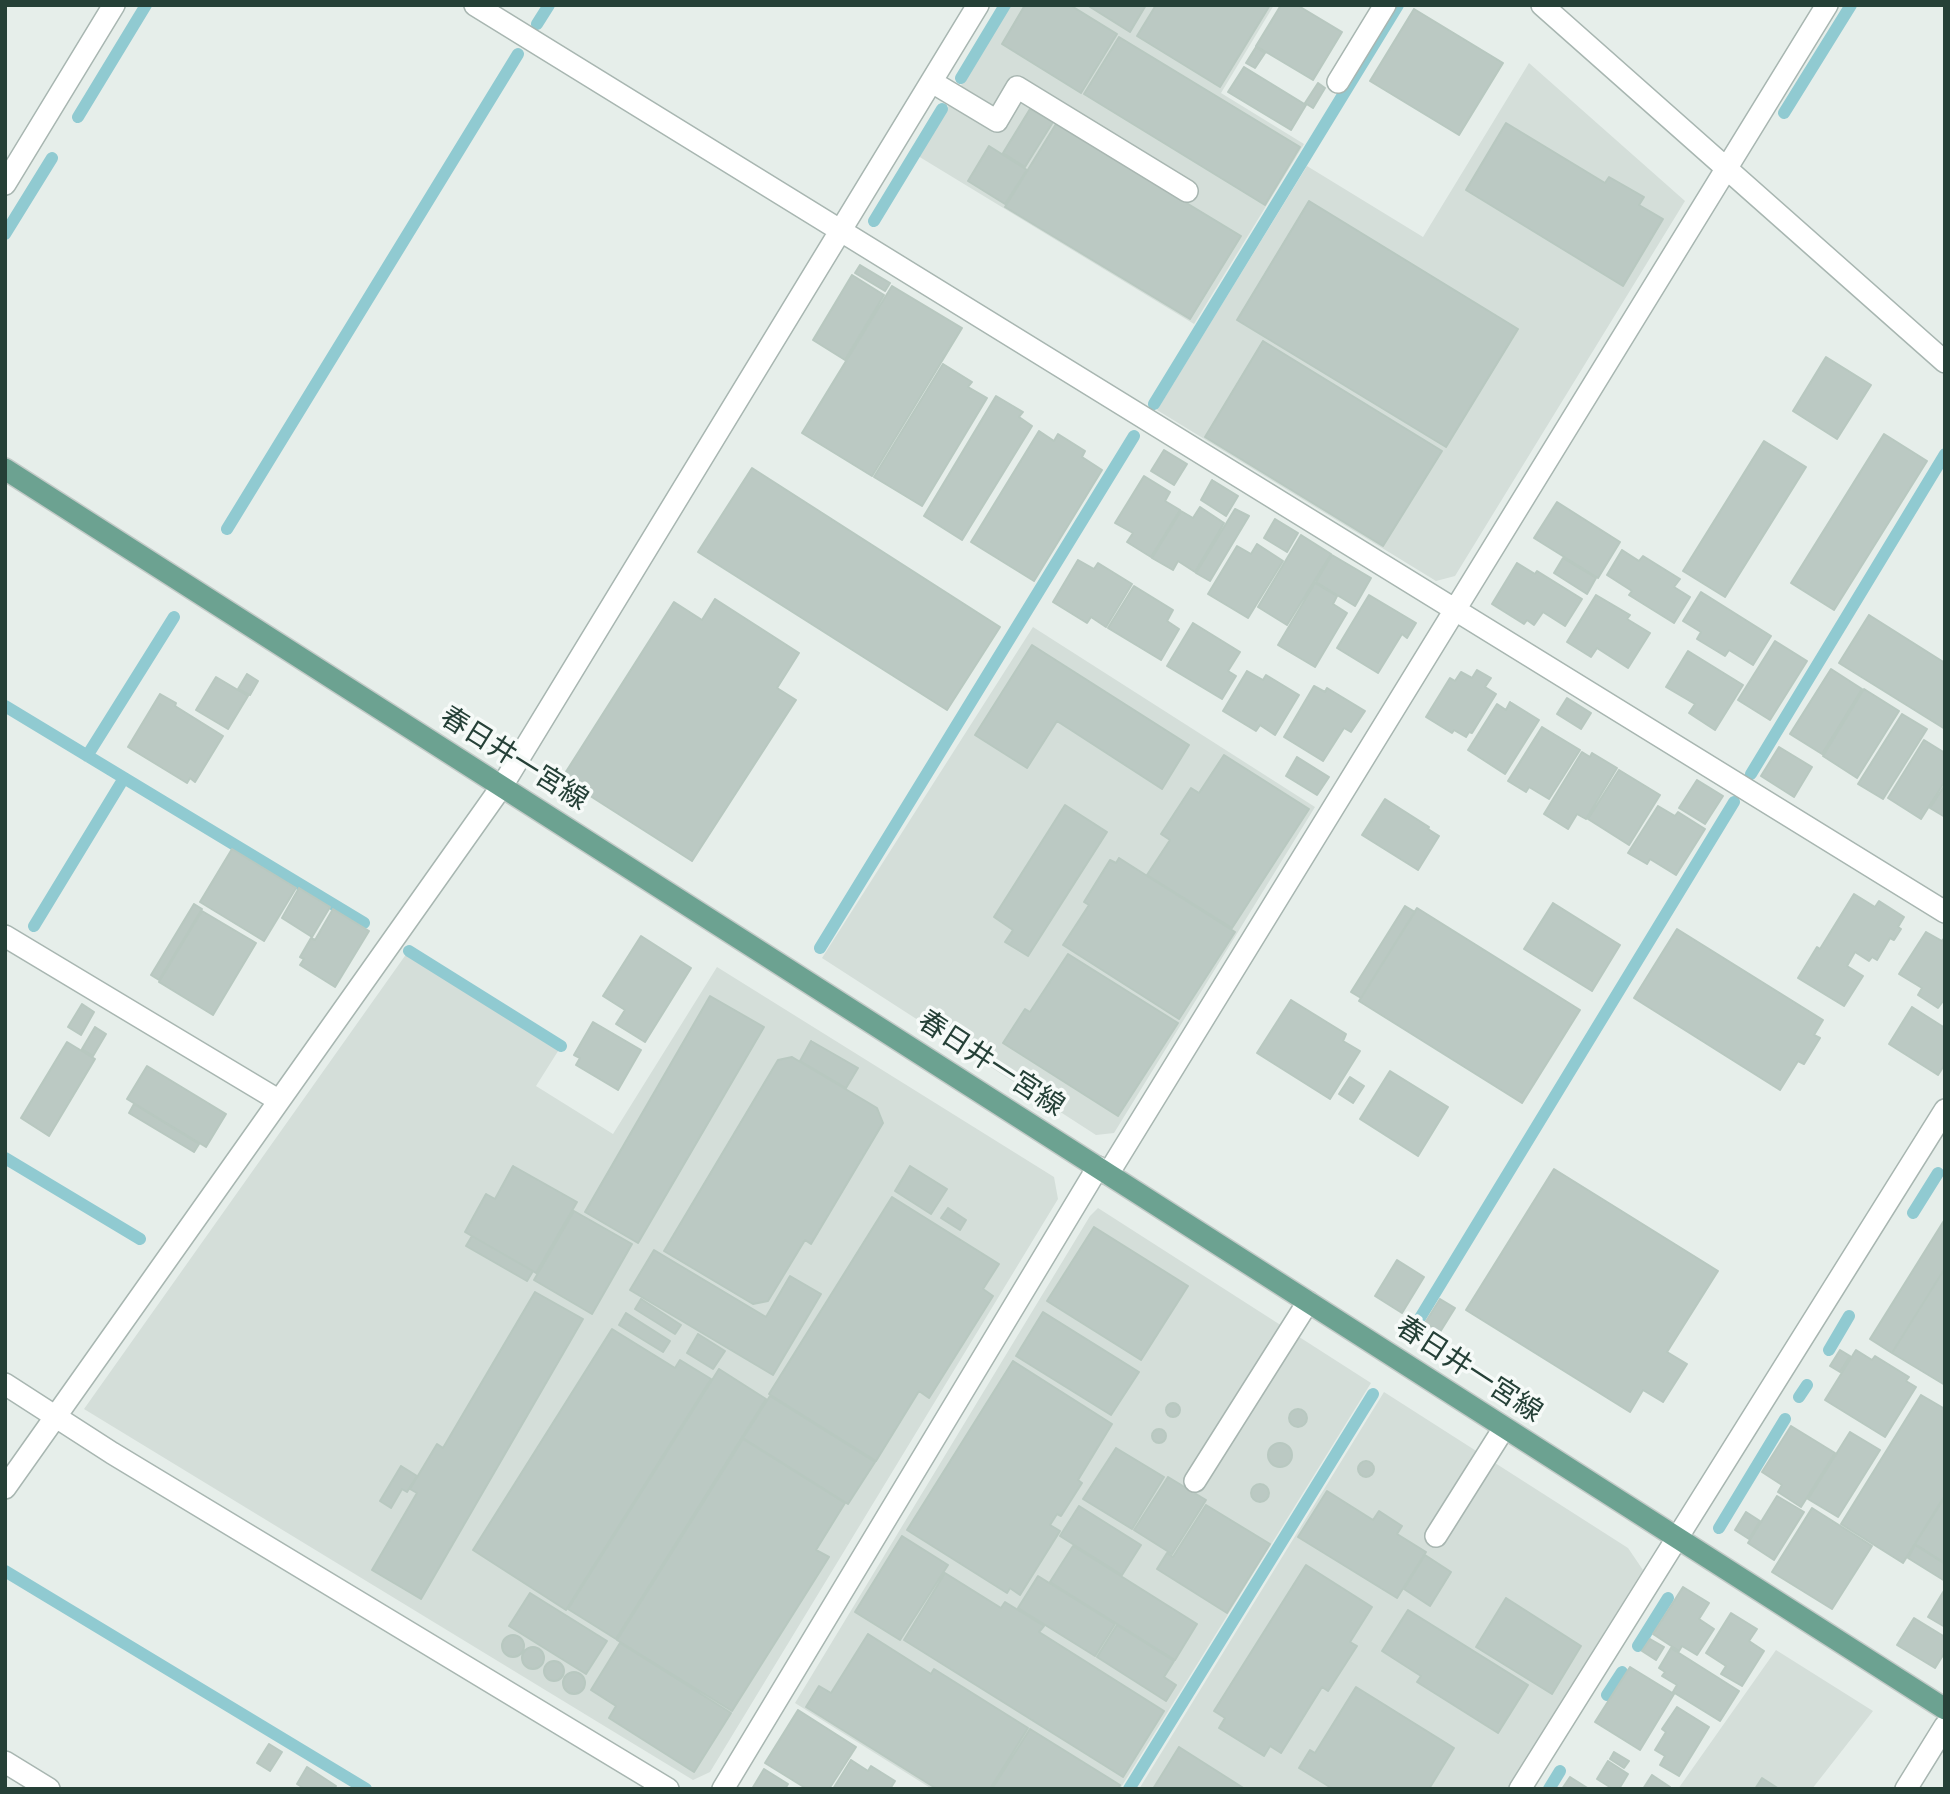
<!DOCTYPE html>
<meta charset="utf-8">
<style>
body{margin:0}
#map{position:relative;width:1950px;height:1794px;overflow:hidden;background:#e6eeea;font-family:Jost,sans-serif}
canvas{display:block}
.frame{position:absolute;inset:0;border:7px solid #254037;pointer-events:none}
</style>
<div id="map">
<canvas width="1950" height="1794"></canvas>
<div class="frame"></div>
</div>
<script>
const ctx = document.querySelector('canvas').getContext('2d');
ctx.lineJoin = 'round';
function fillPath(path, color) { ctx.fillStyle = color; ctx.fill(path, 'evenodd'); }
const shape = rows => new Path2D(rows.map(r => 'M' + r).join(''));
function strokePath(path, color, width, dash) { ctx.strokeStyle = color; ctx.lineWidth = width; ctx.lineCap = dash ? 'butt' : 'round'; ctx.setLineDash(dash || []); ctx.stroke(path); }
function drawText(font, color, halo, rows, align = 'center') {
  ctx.font = font + ' Jost,"Noto Sans JP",sans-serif'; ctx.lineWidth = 7; ctx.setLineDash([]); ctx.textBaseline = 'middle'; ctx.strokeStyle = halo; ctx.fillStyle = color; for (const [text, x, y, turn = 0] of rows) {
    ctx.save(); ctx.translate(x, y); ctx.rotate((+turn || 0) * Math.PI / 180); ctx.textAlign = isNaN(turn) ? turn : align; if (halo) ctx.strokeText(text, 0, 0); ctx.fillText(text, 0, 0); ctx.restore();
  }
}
const built = shape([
 [1010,5,1274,5,1221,93,1304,144,1194,324,918,156],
 [1529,63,1685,201,1455,576,1436,581,1157,410,1307,166,1423,237],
 [1033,627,1315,807,1114,1133,1096,1135,822,958],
 [407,953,560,1048,536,1086,613,1134,717,967,1054,1177,1058,1199,710,1772,693,1780,84,1409],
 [1098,1208,1371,1383,1120,1789,932,1789,795,1703,1090,1216],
 [1384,1392,1628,1548,1643,1570,1507,1789,1139,1789],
 [1776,1650,1873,1711,1812,1789,1678,1789]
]);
const stream = shape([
 [537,24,549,5],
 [961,78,1005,5],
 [1784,113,1851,5],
 [78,117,146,5],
 [874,221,942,109],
 [5,234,52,158],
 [1154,404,1398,5],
 [227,529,518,54],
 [5,706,364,923],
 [87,756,174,617],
 [1751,774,1945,454],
 [34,926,124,778],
 [820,948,1134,436],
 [409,951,561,1046],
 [5,1158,140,1239],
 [1913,1213,1938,1173],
 [1412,1331,1734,802],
 [1829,1350,1849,1316],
 [1799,1397,1807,1385],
 [1719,1528,1785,1419],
 [5,1571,366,1789],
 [1638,1646,1668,1598],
 [1607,1695,1622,1672],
 [1129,1789,1373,1394],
 [1549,1789,1560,1771]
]);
const building = shape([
 [1025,5,1070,5,1117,34,1081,93,1002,44,1025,5],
 [1087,5,1146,5,1130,32,1087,5],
 [1156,5,1270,5,1220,87,1137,36,1156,5],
 [1281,5,1297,5,1342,32,1313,80,1256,46,1281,5],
 [1414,9,1503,63,1459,135,1370,81,1414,9],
 [1119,37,1300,147,1265,205,1084,94,1119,37],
 [1256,47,1265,53,1255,68,1246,63,1256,47],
 [1244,67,1306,105,1291,130,1228,92,1244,67],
 [1318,83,1325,88,1313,108,1305,103,1318,83],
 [1030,109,1053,122,1025,167,1003,153,1030,109],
 [1506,123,1605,183,1609,177,1644,197,1639,205,1663,219,1623,286,1466,190,1506,123],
 [1056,124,1241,236,1190,319,1005,207,1056,124],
 [989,146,1027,170,1005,204,968,181,989,146],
 [1309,201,1518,329,1446,447,1237,320,1309,201],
 [860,265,890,283,885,291,855,273,860,265],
 [852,275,884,295,845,360,813,340,852,275],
 [892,286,962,328,872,476,802,433,892,286],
 [1263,341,1442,451,1383,546,1205,437,1263,341],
 [1826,357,1871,385,1837,439,1793,411,1826,357],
 [943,364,972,382,968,387,987,398,922,506,874,477,943,364],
 [996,396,1023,412,1019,417,1032,426,962,540,924,516,996,396],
 [1039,431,1054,441,1058,434,1085,451,1082,457,1102,470,1034,581,971,542,1039,431],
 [1884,434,1927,461,1834,610,1791,583,1884,434],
 [1764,441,1806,467,1725,597,1683,571,1764,441],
 [1164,450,1187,464,1174,485,1151,471,1164,450],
 [752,468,1000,627,947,710,698,552,752,468],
 [1144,476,1170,492,1165,501,1180,510,1151,557,1127,542,1133,533,1115,523,1144,476],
 [1212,480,1238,496,1226,516,1201,500,1212,480],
 [1557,502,1620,542,1598,578,1534,538,1557,502],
 [1200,507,1224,523,1195,572,1178,561,1173,570,1152,558,1181,511,1193,518,1200,507],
 [1235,509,1249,516,1210,581,1196,573,1235,509],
 [1275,519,1298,533,1287,552,1264,538,1275,519],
 [1301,535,1331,554,1287,625,1258,607,1301,535],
 [1257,544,1283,561,1248,618,1208,594,1237,546,1251,554,1257,544],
 [1622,550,1639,561,1643,556,1680,579,1674,587,1690,597,1674,623,1629,595,1632,591,1607,575,1622,550],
 [1332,555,1371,578,1355,606,1316,582,1332,555],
 [1563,558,1596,578,1587,594,1554,573,1563,558],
 [1078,560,1094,569,1098,563,1132,584,1106,627,1091,617,1087,623,1053,602,1078,560],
 [1517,563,1535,574,1537,571,1582,599,1565,626,1543,612,1534,625,1527,620,1524,624,1492,604,1517,563],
 [1315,583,1337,596,1333,604,1347,613,1315,667,1278,645,1315,583],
 [1134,586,1173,610,1167,621,1179,629,1161,660,1108,628,1134,586],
 [1701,592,1771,636,1753,665,1729,650,1725,656,1697,639,1701,632,1683,621,1701,592],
 [1369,595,1416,623,1407,638,1402,634,1378,673,1337,648,1369,595],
 [1596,595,1630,615,1627,619,1650,633,1628,668,1597,648,1591,657,1567,642,1596,595],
 [715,599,799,653,777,688,796,700,692,861,562,778,674,602,702,620,715,599],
 [1869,615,1945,663,1945,729,1839,663,1869,615],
 [1193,623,1240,652,1228,671,1236,676,1222,699,1167,666,1193,623],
 [1775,641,1807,661,1770,720,1738,700,1775,641],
 [1032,645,1189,745,1162,789,1057,721,1027,768,975,735,1032,645],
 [1688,651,1743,685,1715,730,1689,713,1695,704,1666,687,1688,651],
 [1831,669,1862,689,1822,754,1790,734,1831,669],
 [1477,670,1491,678,1485,687,1496,694,1472,733,1469,732,1466,737,1454,730,1452,733,1426,717,1450,678,1455,681,1461,672,1472,678,1477,670],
 [1247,671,1263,680,1266,675,1299,695,1275,735,1260,725,1256,731,1223,711,1247,671],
 [247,674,258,681,250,695,238,689,247,674],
 [216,677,248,696,228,729,196,710,216,677],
 [1314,686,1325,692,1327,688,1365,711,1351,732,1344,728,1323,761,1284,737,1314,686],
 [1864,689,1899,711,1857,778,1823,756,1864,689],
 [160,694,176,703,175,706,223,736,195,782,190,778,187,783,128,747,160,694],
 [1567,698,1591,713,1581,729,1557,714,1567,698],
 [1510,702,1539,720,1505,774,1468,750,1497,704,1506,710,1510,702],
 [1902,714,1927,729,1883,799,1858,784,1902,714],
 [1542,727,1580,750,1549,799,1529,787,1526,792,1508,781,1542,727],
 [1924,740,1945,753,1945,781,1921,819,1888,798,1924,740],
 [1779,747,1812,767,1794,797,1761,776,1779,747],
 [1582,752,1590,757,1592,753,1617,768,1586,819,1577,814,1568,829,1544,814,1582,752],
 [1224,755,1309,809,1232,928,1147,875,1170,840,1161,834,1191,788,1199,793,1224,755],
 [1297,757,1329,777,1317,795,1286,776,1297,757],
 [1619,770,1660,795,1629,845,1588,819,1619,770],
 [1697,780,1723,796,1705,824,1679,808,1697,780],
 [1945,785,1945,817,1930,808,1945,785],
 [1385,799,1429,827,1428,829,1439,836,1418,870,1362,835,1385,799],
 [1065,805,1107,832,1028,956,1005,942,1013,930,994,917,1065,805],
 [1658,806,1675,816,1678,812,1705,829,1676,875,1650,859,1647,864,1628,853,1658,806],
 [232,849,296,888,264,941,200,902,232,849],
 [1119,858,1235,932,1179,1019,1063,945,1089,905,1084,902,1110,860,1116,863,1119,858],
 [299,888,330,907,312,937,282,918,299,888],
 [1854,894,1875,907,1879,901,1904,917,1898,927,1901,929,1894,940,1890,938,1877,960,1872,957,1869,961,1855,952,1847,966,1863,976,1844,1006,1798,978,1817,947,1820,949,1854,894],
 [1553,903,1620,945,1592,991,1524,949,1553,903],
 [194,904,202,909,159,980,151,975,194,904],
 [1405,906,1415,912,1361,998,1351,992,1405,906],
 [1417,908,1580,1010,1522,1103,1359,1001,1417,908],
 [333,909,369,931,335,987,300,965,304,959,300,957,311,938,315,940,333,909],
 [202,911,256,943,213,1015,159,982,202,911],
 [1677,929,1823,1020,1814,1035,1820,1038,1804,1064,1798,1061,1780,1090,1634,998,1677,929],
 [1926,932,1942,941,1945,937,1945,1003,1943,1001,1938,1008,1918,995,1922,988,1899,974,1926,932],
 [641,936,691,968,645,1042,616,1024,625,1010,603,996,641,936],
 [1068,954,1178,1023,1118,1116,1003,1043,1025,1009,1030,1012,1068,954],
 [710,996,764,1027,638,1243,585,1212,710,996],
 [1291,1000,1346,1034,1343,1041,1360,1051,1330,1099,1257,1053,1291,1000],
 [82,1004,94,1012,81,1035,68,1027,82,1004],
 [1912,1007,1945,1028,1945,1064,1938,1075,1889,1044,1912,1007],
 [593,1022,641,1050,618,1090,576,1065,580,1058,574,1055,593,1022],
 [95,1027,106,1034,93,1056,82,1049,95,1027],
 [811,1041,858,1068,846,1088,800,1061,811,1041],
 [67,1042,95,1059,49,1136,21,1118,67,1042],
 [792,1057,877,1108,883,1123,811,1244,805,1240,768,1301,753,1304,664,1251,778,1060,792,1057],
 [147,1066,226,1114,206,1147,127,1099,147,1066],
 [1390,1071,1448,1107,1418,1156,1360,1119,1390,1071],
 [1350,1077,1364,1086,1353,1103,1339,1094,1350,1077],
 [134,1104,199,1144,194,1152,129,1113,134,1104],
 [513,1166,577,1202,536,1273,465,1232,486,1194,495,1199,513,1166],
 [910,1166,947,1189,931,1214,895,1191,910,1166],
 [1554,1169,1718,1271,1667,1352,1687,1364,1663,1402,1643,1390,1630,1412,1466,1310,1554,1169],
 [892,1197,999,1264,983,1289,993,1296,929,1398,919,1391,876,1461,769,1394,892,1197],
 [948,1208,966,1220,960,1230,941,1218,948,1208],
 [574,1211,632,1244,592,1314,534,1280,574,1211],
 [1945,1219,1945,1268,1892,1353,1870,1339,1945,1219],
 [1094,1227,1188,1286,1141,1360,1047,1301,1094,1227],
 [472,1236,533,1271,527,1281,466,1246,472,1236],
 [654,1250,766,1317,790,1276,821,1294,773,1375,630,1290,654,1250],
 [1397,1260,1424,1277,1402,1313,1375,1296,1397,1260],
 [1945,1268,1945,1385,1892,1353,1945,1268],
 [535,1292,583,1319,421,1599,372,1570,417,1493,410,1489,437,1444,443,1448,535,1292],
 [641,1299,681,1325,675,1334,635,1309,641,1299],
 [1440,1299,1455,1308,1440,1332,1425,1323,1440,1299],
 [1043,1312,1139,1372,1111,1415,1016,1356,1043,1312],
 [626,1313,670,1341,663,1352,619,1325,626,1313],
 [612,1329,675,1368,680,1360,711,1379,566,1610,473,1550,612,1329],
 [698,1334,725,1351,713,1369,687,1353,698,1334],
 [1840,1350,1850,1356,1840,1372,1830,1366,1840,1350],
 [1856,1350,1872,1360,1875,1356,1909,1377,1906,1381,1916,1387,1885,1437,1825,1400,1856,1350],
 [1013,1361,1112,1424,1078,1480,1082,1483,1061,1516,1057,1514,1050,1525,1060,1531,1020,1595,1010,1588,1007,1593,907,1530,1013,1361],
 [719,1369,766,1399,616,1639,568,1609,719,1369],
 [1921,1395,1945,1409,1945,1495,1903,1563,1841,1524,1921,1395],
 [770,1396,875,1462,848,1504,743,1438,770,1396],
 '1166 1410a7 7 0 1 1 14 0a7 7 0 1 1-14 0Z',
 '1289 1418a9 9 0 1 1 18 0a9 9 0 1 1-18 0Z',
 [1791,1426,1835,1453,1801,1507,1778,1492,1782,1485,1762,1472,1791,1426],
 '1152 1436a7 7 0 1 1 14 0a7 7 0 1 1-14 0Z',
 [1850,1432,1880,1450,1838,1517,1808,1499,1850,1432],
 [743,1439,845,1503,816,1550,829,1557,732,1711,617,1640,743,1439],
 '1268 1455a12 12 0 1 1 24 0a12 12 0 1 1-24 0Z',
 [1116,1448,1164,1477,1132,1529,1083,1499,1116,1448],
 '1358 1469a8 8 0 1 1 16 0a8 8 0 1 1-16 0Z',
 [401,1466,417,1476,407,1492,402,1489,391,1508,380,1501,401,1466],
 [1168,1477,1206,1500,1172,1554,1134,1530,1168,1477],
 '1251 1493a9 9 0 1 1 18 0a9 9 0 1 1-18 0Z',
 [1327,1491,1373,1520,1379,1511,1402,1526,1397,1534,1426,1552,1397,1598,1298,1537,1327,1491],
 [1777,1496,1804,1512,1774,1560,1748,1543,1777,1496],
 [1945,1497,1945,1563,1915,1544,1945,1497],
 [1206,1505,1270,1544,1227,1613,1157,1569,1167,1553,1173,1557,1206,1505],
 [1079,1506,1141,1545,1122,1575,1060,1536,1079,1506],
 [1812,1508,1872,1546,1832,1609,1772,1572,1812,1508],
 [1746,1512,1760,1521,1749,1539,1735,1530,1746,1512],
 [902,1536,948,1565,900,1640,855,1612,902,1536],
 [1915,1545,1945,1564,1945,1581,1908,1558,1915,1545],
 [1073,1546,1197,1624,1175,1660,1050,1582,1073,1546],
 [1425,1555,1451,1572,1430,1606,1404,1589,1425,1555],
 [1306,1565,1372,1607,1350,1642,1357,1646,1328,1691,1322,1687,1281,1753,1270,1746,1264,1756,1219,1728,1225,1718,1214,1711,1306,1565],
 [945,1573,1001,1608,1005,1602,1044,1626,1039,1632,1164,1711,1123,1777,904,1640,945,1573],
 [1038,1576,1115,1624,1095,1656,1018,1608,1038,1576],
 [1683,1587,1709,1603,1699,1619,1714,1629,1697,1655,1682,1646,1679,1651,1653,1634,1683,1587],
 [1945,1589,1945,1627,1928,1617,1945,1589],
 [530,1593,607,1641,586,1674,509,1626,530,1593],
 [1506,1598,1581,1646,1552,1694,1476,1647,1506,1598],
 [1408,1610,1528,1685,1498,1733,1417,1682,1421,1676,1382,1651,1408,1610],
 [1731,1613,1757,1629,1749,1641,1764,1651,1742,1686,1721,1674,1726,1666,1706,1653,1731,1613],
 [1914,1618,1945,1637,1945,1652,1935,1668,1897,1645,1914,1618],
 [1117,1625,1174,1661,1164,1677,1176,1685,1166,1701,1097,1657,1117,1625],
 [868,1634,931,1674,934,1669,1028,1728,990,1789,937,1789,806,1707,819,1686,831,1693,868,1634],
 '502 1646a11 11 0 1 1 22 0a11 11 0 1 1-22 0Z',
 [1650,1639,1664,1647,1656,1660,1642,1651,1650,1639],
 [620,1643,731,1713,694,1772,609,1718,616,1706,591,1690,620,1643],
 '522 1658a11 11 0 1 1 22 0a11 11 0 1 1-22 0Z',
 [1671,1648,1739,1691,1720,1721,1673,1692,1677,1685,1662,1676,1665,1672,1659,1668,1671,1648],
 '544 1671a10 10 0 1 1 20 0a10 10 0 1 1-20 0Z',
 [1630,1667,1674,1694,1640,1750,1595,1722,1630,1667],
 '563 1683a11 11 0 1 1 22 0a11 11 0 1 1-22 0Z',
 [1356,1687,1454,1748,1429,1789,1333,1789,1299,1768,1310,1750,1315,1753,1356,1687],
 [1677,1707,1709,1727,1679,1776,1660,1765,1665,1756,1655,1750,1666,1732,1662,1729,1677,1707],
 [798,1710,856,1747,829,1789,807,1789,765,1763,798,1710],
 [1030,1729,1120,1785,1118,1789,992,1789,1030,1729],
 [269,1744,282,1752,270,1771,257,1763,269,1744],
 [1179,1747,1245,1789,1153,1789,1179,1747],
 [1614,1752,1629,1761,1624,1768,1610,1759,1614,1752],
 [851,1760,868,1771,871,1766,895,1781,890,1789,833,1789,851,1760],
 [1608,1761,1628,1774,1619,1789,1613,1789,1597,1779,1608,1761],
 [307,1767,336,1786,334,1789,305,1789,297,1784,307,1767],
 [764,1769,788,1784,785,1789,752,1789,764,1769],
 [1652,1775,1670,1787,1670,1789,1643,1789,1652,1775],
 [1570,1777,1589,1789,1562,1789,1570,1777],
 [1762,1778,1779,1789,1755,1789,1762,1778]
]);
const minor = shape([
 [475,5,1945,912],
 [1542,5,1945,362],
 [932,82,997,121,1017,87,1187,191],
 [1338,82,1385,5],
 [5,184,114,5],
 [5,936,278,1100],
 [1108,1174,1827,5],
 [5,1384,112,1453,668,1789],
 [1195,1481,1308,1302],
 [5,1488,502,786,978,5],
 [1436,1536,1504,1428],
 [5,1762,49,1789],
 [723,1789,1098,1167],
 [1520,1789,1945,1110],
 [1906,1789,1945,1726]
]);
const major = shape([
 [5,469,1945,1709]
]);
const streetNames = [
 ["春日井一宮線",513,760,32],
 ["春日井一宮線",990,1065,33],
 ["春日井一宮線",1468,1371,33]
];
fillPath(built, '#d4ded9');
strokePath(stream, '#90cad1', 12);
fillPath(building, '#bbc9c3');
strokePath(building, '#b8c8c0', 2);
strokePath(minor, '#a8b6b1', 24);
strokePath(major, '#c2cac7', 24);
strokePath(minor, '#fff', 21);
strokePath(major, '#6ca291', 21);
drawText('28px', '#254037', '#f6faf8', streetNames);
</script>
